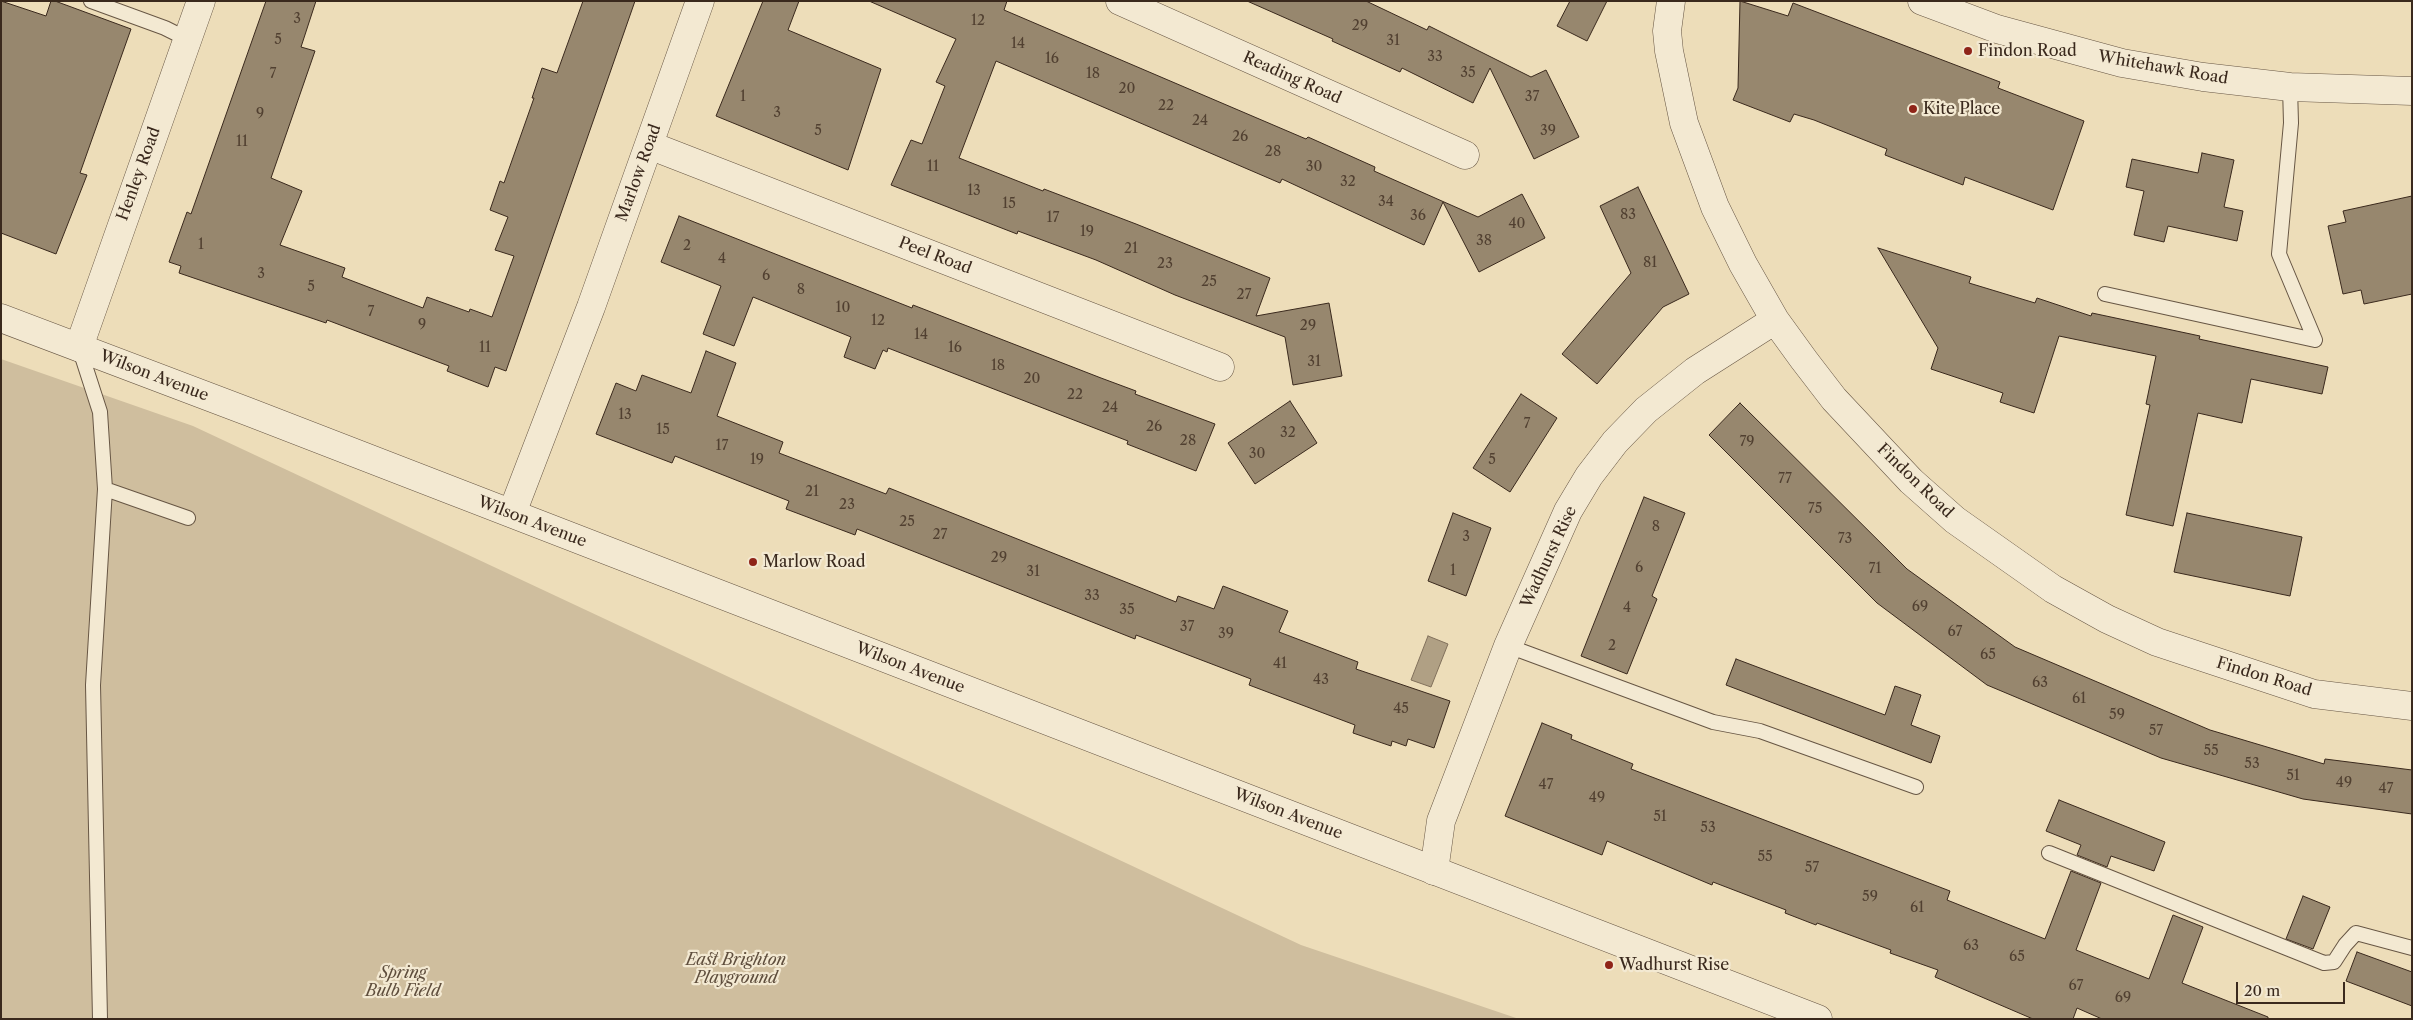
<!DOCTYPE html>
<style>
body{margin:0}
#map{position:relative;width:2413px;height:1020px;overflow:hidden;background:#edddb9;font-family:"Libre Caslon Text",serif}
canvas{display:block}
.frame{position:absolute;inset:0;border:2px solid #3a291d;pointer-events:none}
.scale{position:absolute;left:2236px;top:982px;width:109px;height:22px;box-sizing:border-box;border:2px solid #3a291d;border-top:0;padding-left:6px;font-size:15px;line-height:18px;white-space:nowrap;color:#3a291d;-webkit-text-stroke:4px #f3e9d2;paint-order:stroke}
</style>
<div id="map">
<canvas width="2413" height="1020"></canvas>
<div class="frame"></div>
<div class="scale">20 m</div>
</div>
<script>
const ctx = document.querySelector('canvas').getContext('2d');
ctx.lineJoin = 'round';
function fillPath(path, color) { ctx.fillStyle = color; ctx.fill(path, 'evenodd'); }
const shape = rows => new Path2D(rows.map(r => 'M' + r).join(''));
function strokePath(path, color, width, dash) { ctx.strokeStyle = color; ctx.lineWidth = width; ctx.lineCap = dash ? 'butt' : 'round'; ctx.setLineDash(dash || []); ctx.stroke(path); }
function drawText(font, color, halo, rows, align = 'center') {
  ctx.font = font + ' "Libre Caslon Text",serif'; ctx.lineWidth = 4.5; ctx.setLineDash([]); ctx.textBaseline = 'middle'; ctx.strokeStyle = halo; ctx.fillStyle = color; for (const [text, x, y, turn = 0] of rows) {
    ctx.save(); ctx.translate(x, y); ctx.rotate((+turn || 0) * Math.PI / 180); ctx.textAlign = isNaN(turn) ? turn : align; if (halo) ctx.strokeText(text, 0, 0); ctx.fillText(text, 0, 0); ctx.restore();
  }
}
const green = shape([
 [1,359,193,426,1301,945,1519,1019,1,1019]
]);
const water = shape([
 [1428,636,1448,644,1431,687,1411,680,1428,636]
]);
const building = shape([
 [1,1,46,16,51,1,55,1,131,29,80,173,87,175,56,254,1,233,1,1],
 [266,1,316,1,301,47,315,51,271,178,302,191,280,245,345,268,342,277,423,308,427,297,469,312,470,309,492,317,514,256,495,250,508,217,490,210,500,181,504,183,534,98,532,98,542,68,557,73,583,1,635,1,506,371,495,367,488,387,447,371,449,366,327,320,326,323,179,273,181,266,169,262,187,212,191,214,266,1],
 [763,1,799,1,788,30,881,69,848,170,716,116,763,1],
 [869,1,1007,1,1004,10,1306,139,1308,137,1375,167,1374,171,1478,217,1522,194,1545,238,1479,272,1443,202,1424,245,1282,179,1280,183,996,61,959,158,1043,191,1044,189,1136,224,1270,278,1256,316,1329,303,1342,376,1293,385,1285,337,1175,295,1096,260,1018,231,1017,234,891,185,911,140,922,144,945,86,936,82,956,39,869,1],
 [1247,1,1366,1,1427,30,1429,26,1531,77,1546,70,1579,137,1534,159,1490,68,1473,103,1402,68,1400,72,1332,41,1333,39,1247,1],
 [1570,1,1607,1,1587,41,1557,26,1570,1],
 [1740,1,1788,16,1793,3,2000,82,1998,88,2084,121,2053,210,1965,177,1963,185,1885,155,1887,149,1814,120,1794,114,1790,122,1733,100,1738,88,1740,1],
 [2202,153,2234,160,2224,207,2243,211,2237,241,2168,226,2164,242,2134,235,2144,191,2126,187,2132,159,2198,173,2202,153],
 [1638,187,1689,294,1663,307,1597,384,1562,354,1631,273,1600,206,1638,187],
 [2412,196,2412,294,2364,304,2361,290,2343,294,2328,226,2346,222,2343,211,2412,196],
 [679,216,912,308,913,305,1101,378,1136,391,1135,394,1215,424,1196,471,1127,444,1128,441,888,348,887,352,883,350,875,369,844,357,851,337,753,297,734,346,703,334,721,286,661,262,679,216],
 [1878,248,1971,277,1969,283,2035,303,2037,298,2091,316,2092,313,2200,336,2199,339,2328,367,2322,394,2251,379,2242,423,2198,413,2173,526,2126,515,2150,405,2146,404,2156,356,2059,336,2034,413,2000,402,2003,393,1931,369,1938,348,1878,248],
 [706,351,736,363,717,416,783,442,779,453,886,494,889,488,1176,602,1178,596,1214,609,1223,586,1288,611,1279,632,1358,662,1356,669,1450,701,1434,748,1408,739,1406,746,1392,741,1391,746,1353,733,1355,725,1249,685,1251,679,1136,635,1135,639,857,529,855,535,786,509,789,501,675,456,672,463,596,434,616,383,636,391,642,375,691,393,706,351],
 [1521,394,1557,418,1510,492,1473,468,1521,394],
 [1290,401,1317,443,1255,484,1228,443,1290,401],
 [1740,403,1907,569,2015,647,2210,730,2324,764,2325,759,2412,770,2412,814,2303,799,2161,758,1987,685,1877,603,1709,435,1740,403],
 [1644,497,1685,513,1652,596,1657,599,1627,674,1581,656,1644,497],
 [1453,513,1491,528,1466,596,1428,581,1453,513],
 [2187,513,2302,537,2290,596,2174,572,2187,513],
 [1736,659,1885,715,1895,686,1921,695,1911,725,1940,736,1931,763,1726,685,1736,659],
 [1542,723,1572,735,1571,739,1633,764,1631,769,1950,891,1947,900,2045,939,2071,871,2101,883,2076,950,2149,979,2173,915,2203,927,2182,983,2268,1017,2268,1019,2102,1019,2077,1008,2073,1019,2033,1019,1935,977,1938,970,1890,953,1891,950,1817,923,1816,925,1785,913,1786,910,1713,882,1712,885,1607,841,1602,855,1505,816,1542,723],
 [2059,800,2165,842,2154,871,2111,856,2107,867,2077,855,2081,845,2046,831,2059,800],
 [2303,896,2330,907,2313,949,2286,939,2303,896],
 [2357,952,2412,972,2412,1006,2346,981,2357,952]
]);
const service = shape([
 [91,1,165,28,187,39],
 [2105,294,2315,340,2279,254,2291,123,2290,87],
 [79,347,100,412,105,489,93,685,100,1019],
 [105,489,188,518],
 [1508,646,1713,722,1760,731,1916,787],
 [2049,853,2324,963,2334,962,2345,945,2356,933,2412,948]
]);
const minor = shape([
 [1120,1,1465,155],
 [1671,1,1667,31,1669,51,1684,123,1715,207,1743,264,1775,320,1804,360,1834,399,1911,481,1955,520,2053,589,2107,619,2157,642,2314,694,2412,706],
 [1922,1,1997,29,2122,63,2203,77,2290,87,2412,91],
 [649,145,1220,367],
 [79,347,201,1],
 [512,513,591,307,700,1],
 [1434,871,1441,821,1508,646,1568,511,1589,476,1615,442,1646,410,1695,371,1775,320]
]);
const tertiary = shape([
 [1,318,249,412,1818,1019]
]);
const markers = [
 [1968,51,5,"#8f2418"],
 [1913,109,5,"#8f2418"],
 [753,562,5,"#8f2418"],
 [1609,965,5,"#8f2418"]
];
const numberNames = [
 ["3",297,19],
 ["12",978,21],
 ["29",1360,26],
 ["5",278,40],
 ["31",1393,41],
 ["14",1018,44],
 ["33",1435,57],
 ["16",1052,59],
 ["35",1468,73],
 ["7",273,74],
 ["18",1093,74],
 ["20",1127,89],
 ["1",743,97],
 ["37",1532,97],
 ["22",1166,106],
 ["3",777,113],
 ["9",260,114],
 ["24",1200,121],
 ["5",818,131],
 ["39",1548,131],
 ["26",1240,137],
 ["11",242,142],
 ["28",1273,152],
 ["11",933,167],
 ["30",1314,167],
 ["32",1348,182],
 ["13",974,191],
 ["34",1386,202],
 ["15",1009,204],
 ["83",1628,215],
 ["36",1418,216],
 ["17",1053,218],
 ["40",1517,224],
 ["19",1087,232],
 ["38",1484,241],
 ["1",201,245],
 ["2",687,246],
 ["21",1131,249],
 ["4",722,259],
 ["81",1650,263],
 ["23",1165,264],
 ["3",261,274],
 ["6",766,276],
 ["25",1209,282],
 ["5",311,287],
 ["8",801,290],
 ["27",1244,295],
 ["10",843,308],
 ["7",371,312],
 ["12",878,321],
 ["9",422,325],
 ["29",1308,326],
 ["14",921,335],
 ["11",485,348],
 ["16",955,348],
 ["31",1314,362],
 ["18",998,366],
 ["20",1032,379],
 ["22",1075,395],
 ["24",1110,408],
 ["13",625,415],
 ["7",1527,424],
 ["26",1154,427],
 ["15",663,430],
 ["32",1288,433],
 ["28",1188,441],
 ["79",1747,442],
 ["17",722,446],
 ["30",1257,454],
 ["19",757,460],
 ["5",1492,460],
 ["77",1785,479],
 ["21",812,492],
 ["23",847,505],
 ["75",1815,509],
 ["25",907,522],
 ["8",1656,527],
 ["27",940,535],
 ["3",1466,537],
 ["73",1845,539],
 ["29",999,558],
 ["6",1639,568],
 ["71",1875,569],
 ["1",1453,571],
 ["31",1033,572],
 ["33",1092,596],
 ["69",1920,607],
 ["4",1627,608],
 ["35",1127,610],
 ["37",1187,627],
 ["67",1955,632],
 ["39",1226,634],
 ["2",1612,646],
 ["65",1988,655],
 ["41",1280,664],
 ["43",1321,680],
 ["63",2040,683],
 ["61",2079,699],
 ["45",1401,709],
 ["59",2117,715],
 ["57",2156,731],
 ["55",2211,751],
 ["53",2252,764],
 ["51",2293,776],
 ["49",2344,783],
 ["47",1546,785],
 ["47",2386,789],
 ["49",1597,798],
 ["51",1660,817],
 ["53",1708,828],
 ["55",1765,857],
 ["57",1812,868],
 ["59",1870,897],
 ["61",1917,908],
 ["63",1971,946],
 ["65",2017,957],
 ["67",2076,986],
 ["69",2123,998]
];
const poiNames = [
 ["Findon Road",1978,51],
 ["Kite Place",1923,109],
 ["Marlow Road",763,562],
 ["Wadhurst Rise",1619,965]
];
const streetNames = [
 ["Whitehawk Road",2163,68,10],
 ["Reading Road",1292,78,24],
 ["Marlow Road",639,173,-70],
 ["Henley Road",139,174,-70],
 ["Peel Road",935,256,21],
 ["Wilson Avenue",154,376,21],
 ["Findon Road",1915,481,44],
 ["Wilson Avenue",532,522,21],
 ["Wadhurst Rise",1549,557,-65],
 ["Wilson Avenue",910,668,21],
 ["Findon Road",2264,677,17],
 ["Wilson Avenue",1288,814,21]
];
const parkNames = [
 ["East Brighton",736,960],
 ["Playground",736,978],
 ["Spring",403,973],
 ["Bulb Field",403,991]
];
fillPath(green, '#cfbe9e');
fillPath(water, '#b0a084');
strokePath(water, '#81705b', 1);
fillPath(building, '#97876e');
strokePath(building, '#3a291d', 1);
strokePath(service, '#675644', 16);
strokePath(minor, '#675644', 29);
strokePath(tertiary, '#675644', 29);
strokePath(service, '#f3e9d2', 14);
strokePath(minor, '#f3e9d2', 28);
strokePath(tertiary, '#f3e9d2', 28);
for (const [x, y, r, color] of markers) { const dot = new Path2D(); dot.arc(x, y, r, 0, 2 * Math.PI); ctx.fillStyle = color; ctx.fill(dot); strokePath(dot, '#f3e9d2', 2); }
drawText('14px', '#514031', null, numberNames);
drawText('16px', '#3a291d', '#f3e9d2', poiNames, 'left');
drawText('16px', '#3a291d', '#f3e9d2', streetNames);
drawText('italic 16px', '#5f4e3d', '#f3e9d2', parkNames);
</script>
